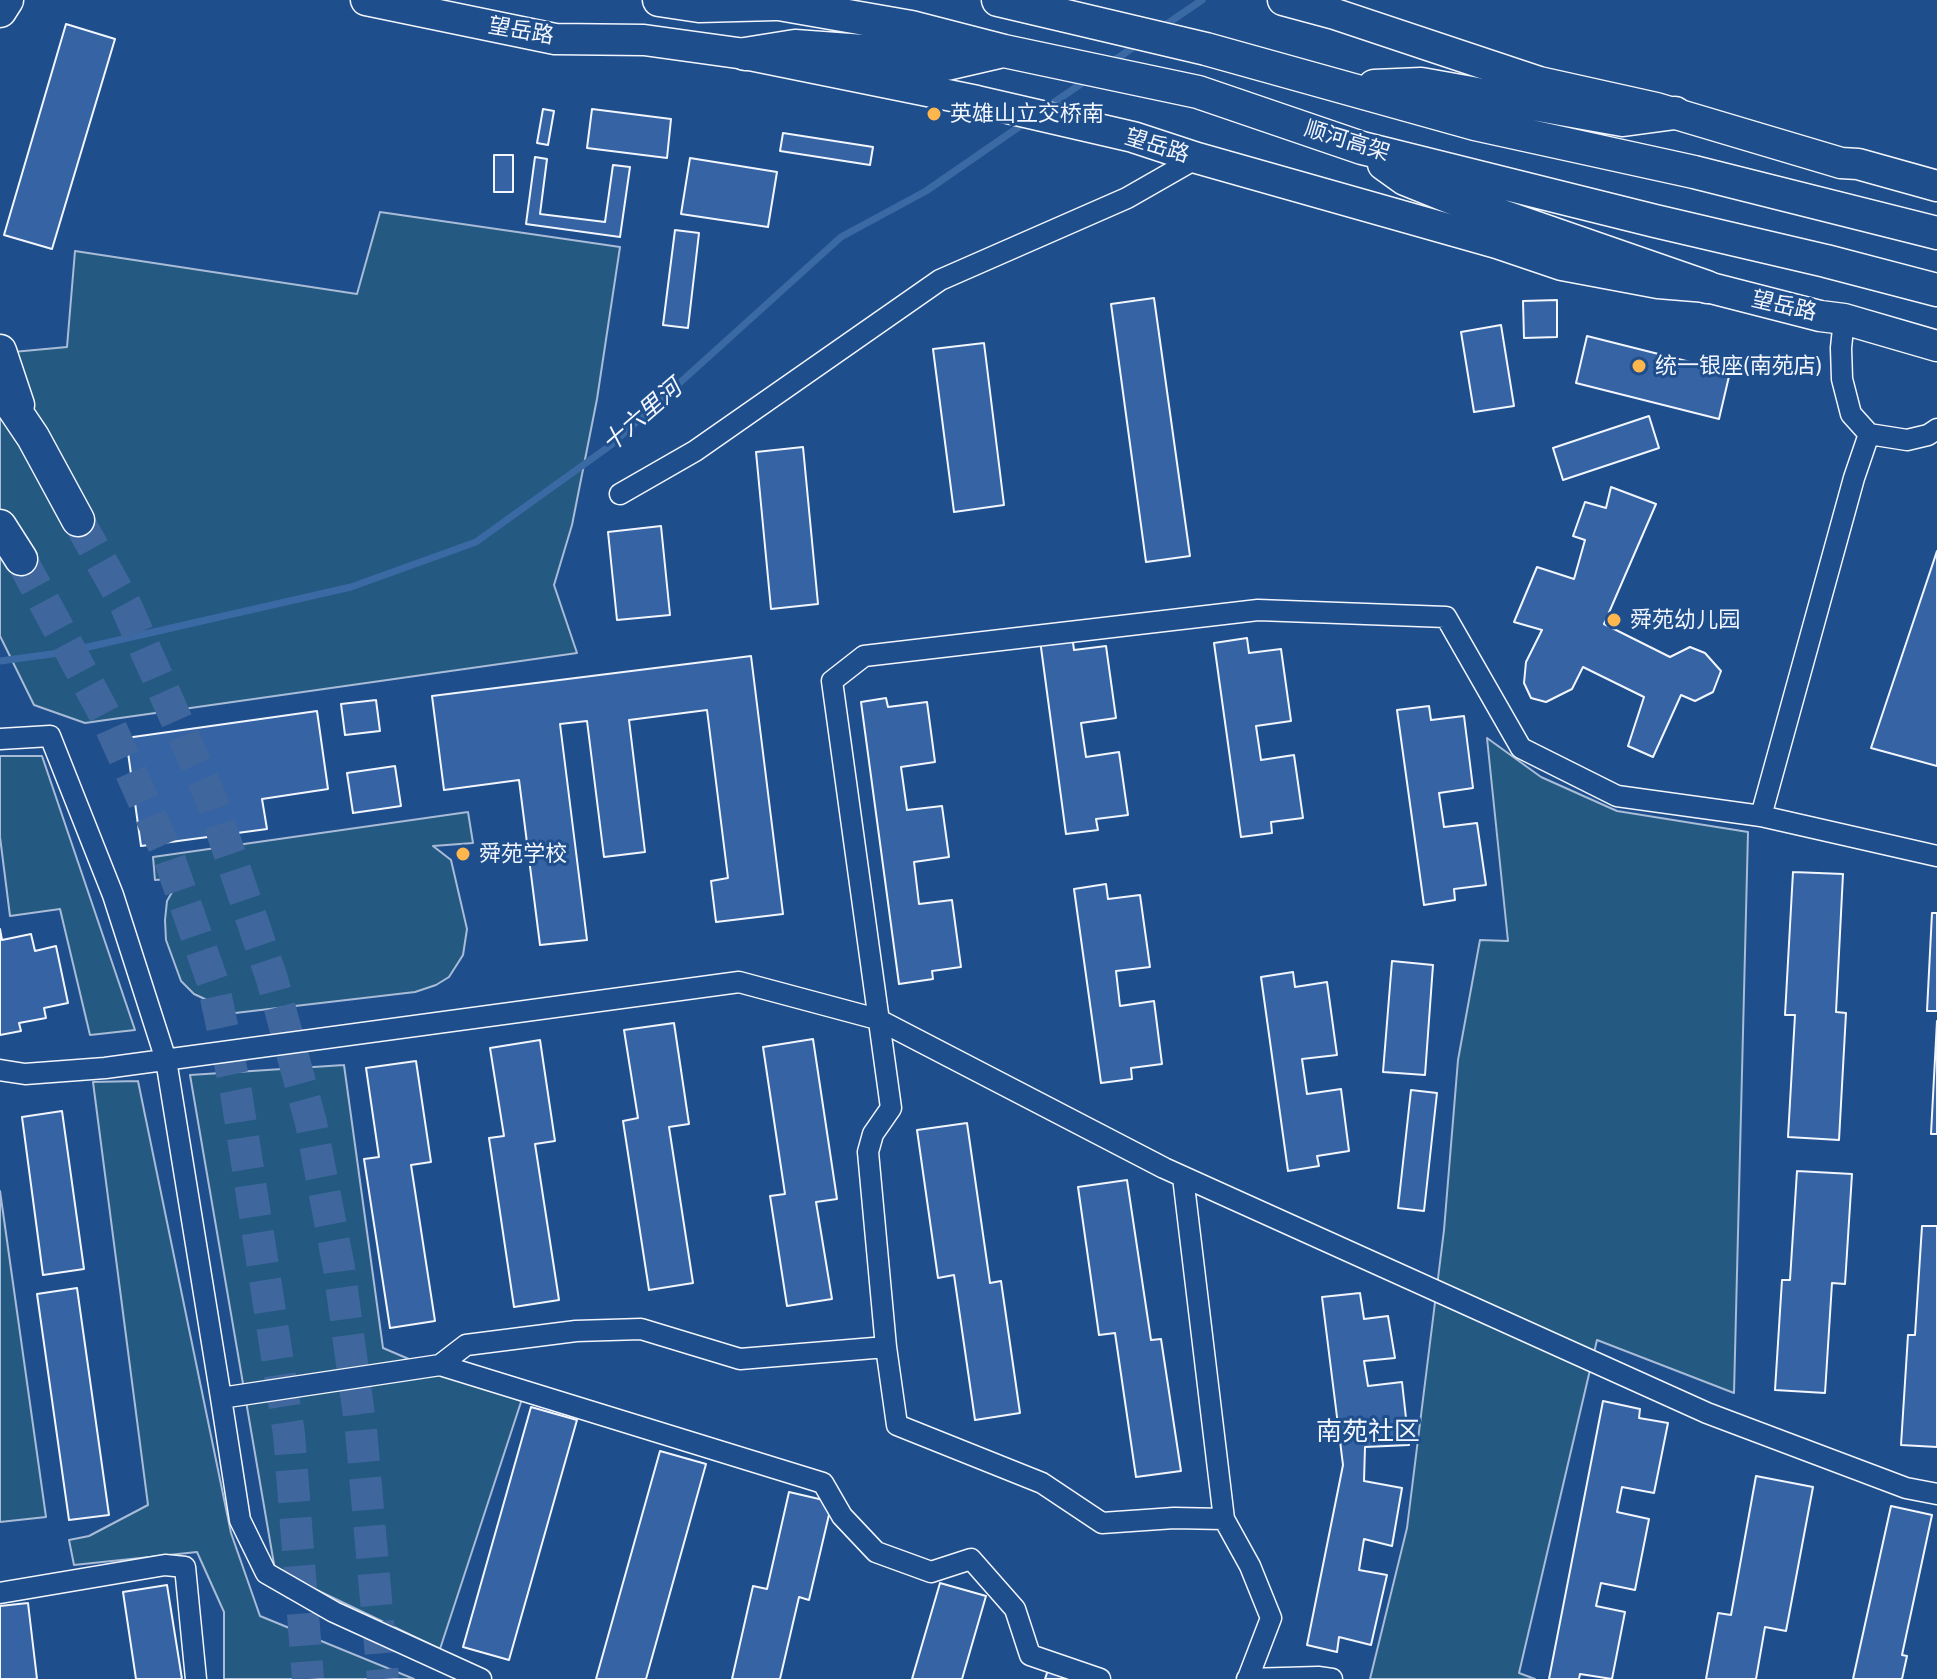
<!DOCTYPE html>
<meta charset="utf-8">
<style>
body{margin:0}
canvas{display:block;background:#1f4e8c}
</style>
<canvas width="1937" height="1679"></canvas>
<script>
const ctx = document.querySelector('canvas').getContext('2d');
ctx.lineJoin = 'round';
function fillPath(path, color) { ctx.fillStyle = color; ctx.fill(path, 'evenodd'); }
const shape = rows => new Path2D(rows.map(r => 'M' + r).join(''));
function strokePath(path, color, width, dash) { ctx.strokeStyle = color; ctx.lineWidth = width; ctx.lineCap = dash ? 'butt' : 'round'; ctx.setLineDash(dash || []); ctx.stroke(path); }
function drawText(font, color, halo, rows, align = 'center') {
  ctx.font = font + ' "Public Sans","Noto Sans SC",sans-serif'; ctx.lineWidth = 6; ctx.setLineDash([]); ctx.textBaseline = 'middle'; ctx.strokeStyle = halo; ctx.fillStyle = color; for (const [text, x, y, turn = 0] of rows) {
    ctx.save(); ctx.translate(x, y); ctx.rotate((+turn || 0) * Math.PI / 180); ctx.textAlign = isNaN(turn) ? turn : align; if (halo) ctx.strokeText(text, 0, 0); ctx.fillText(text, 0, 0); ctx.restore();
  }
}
const green = shape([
 [380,212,620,247,597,399,572,525,554,585,577,653,85,723,34,705,0,636,0,349,13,352,67,347,75,251,357,294,380,212],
 [1487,738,1541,777,1617,811,1748,832,1734,1393,1597,1340,1519,1673,1535,1679,1370,1679,1407,1528,1444,1230,1458,1060,1480,940,1508,941,1487,738],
 [0,756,42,756,135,1030,90,1035,60,909,10,916,0,837,0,756],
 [468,812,473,843,433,846,451,860,467,929,463,955,449,977,436,985,415,992,235,1013,194,994,181,981,166,940,165,920,167,901,180,878,155,880,153,857,468,812],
 [344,1065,383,1348,444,1374,522,1399,440,1649,275,1570,190,1075,344,1065],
 [138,1081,231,1533,260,1616,414,1679,224,1679,224,1612,197,1552,74,1565,69,1540,89,1536,148,1505,93,1082,138,1081],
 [0,1191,46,1517,0,1522,0,1191]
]);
const stream = shape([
 [1161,28,1202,0],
 [1112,62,1138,44],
 [1046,108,1088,79],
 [0,661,66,652,351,587,476,542,611,445,841,237,926,191,1026,122]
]);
const building = shape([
 [66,24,115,39,52,249,4,235,66,24],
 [543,109,554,111,548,145,537,143,543,109],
 [592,109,671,119,667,158,587,148,592,109],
 [783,133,873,147,870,165,780,151,783,133],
 [494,155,513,155,513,192,494,192,494,155],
 [535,157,547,159,540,214,605,222,613,165,630,167,620,237,526,224,535,157],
 [690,158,777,172,768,227,681,214,690,158],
 [675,230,699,233,688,328,663,325,675,230],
 [1154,298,1190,556,1146,562,1111,304,1154,298],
 [1557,300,1557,337,1524,338,1523,301,1557,300],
 [1501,325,1514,406,1474,412,1461,332,1501,325],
 [1587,336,1730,372,1719,419,1576,383,1587,336],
 [984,343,1004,505,954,512,933,349,984,343],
 [1649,416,1659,448,1563,480,1553,448,1649,416],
 [803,447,818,604,771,609,756,452,803,447],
 [1611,487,1656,504,1604,624,1670,657,1690,647,1705,653,1721,671,1713,692,1695,701,1681,695,1653,757,1628,746,1644,697,1583,667,1572,689,1546,702,1531,698,1524,683,1526,662,1542,630,1514,622,1537,567,1574,579,1585,540,1573,536,1585,502,1606,508,1611,487],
 [661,526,670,615,617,620,608,532,661,526],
 [1937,551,1937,766,1871,748,1937,551],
 [1072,635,1074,650,1106,646,1116,718,1081,723,1086,757,1119,752,1128,815,1096,819,1098,830,1066,834,1040,640,1072,635],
 [1247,638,1249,653,1281,649,1291,721,1256,726,1261,760,1294,755,1303,818,1271,822,1272,833,1241,837,1214,643,1247,638],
 [751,656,783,914,716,922,711,881,728,878,707,710,629,720,645,852,604,857,587,721,560,724,587,940,540,945,519,780,444,790,432,696,751,656],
 [886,698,888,707,927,702,935,762,901,767,907,810,942,806,949,857,914,862,919,904,952,900,961,967,932,971,933,979,899,984,861,702,886,698],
 [376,700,380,731,345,735,341,704,376,700],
 [1429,706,1431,720,1464,716,1473,788,1439,793,1444,827,1477,823,1486,885,1454,889,1455,900,1424,905,1397,710,1429,706],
 [317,711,328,789,262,799,267,829,141,846,126,738,317,711],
 [395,766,401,806,353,813,347,773,395,766],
 [1793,872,1843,874,1836,1012,1846,1013,1839,1140,1788,1137,1795,1015,1785,1015,1793,872],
 [1106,884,1108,899,1140,895,1150,967,1116,971,1120,1006,1154,1001,1162,1064,1131,1068,1132,1079,1101,1083,1074,889,1106,884],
 [1932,913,1937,913,1937,1011,1927,1011,1932,913],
 [0,929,2,940,31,934,35,951,56,946,68,1003,44,1008,46,1018,19,1023,21,1031,0,1035,0,929],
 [1392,961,1433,965,1425,1075,1383,1072,1392,961],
 [1293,972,1295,987,1327,982,1337,1055,1302,1059,1307,1094,1341,1089,1349,1151,1317,1156,1319,1166,1288,1171,1261,977,1293,972],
 [1937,1021,1937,1134,1931,1134,1937,1021],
 [674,1023,689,1124,669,1127,693,1283,649,1290,623,1121,638,1118,624,1030,674,1023],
 [813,1039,837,1199,816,1202,832,1299,787,1306,770,1196,785,1194,763,1047,813,1039],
 [540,1040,555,1141,535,1144,559,1300,514,1307,489,1138,504,1136,490,1048,540,1040],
 [416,1061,431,1162,411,1165,435,1321,390,1328,364,1159,379,1157,366,1068,416,1061],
 [1411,1090,1437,1093,1424,1211,1398,1208,1411,1090],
 [62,1111,84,1269,43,1275,22,1117,62,1111],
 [967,1123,990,1283,1001,1281,1020,1413,975,1420,954,1275,938,1278,917,1130,967,1123],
 [1797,1171,1852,1174,1845,1284,1832,1283,1825,1393,1775,1390,1782,1280,1790,1280,1797,1171],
 [1127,1180,1151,1340,1161,1339,1181,1471,1136,1477,1115,1333,1099,1335,1078,1187,1127,1180],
 [1922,1226,1937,1226,1937,1447,1901,1445,1908,1335,1915,1335,1922,1226],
 [77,1288,109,1515,69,1520,37,1294,77,1288],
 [1360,1293,1364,1319,1388,1316,1395,1358,1364,1361,1368,1386,1402,1382,1409,1445,1365,1447,1364,1481,1402,1488,1392,1546,1364,1539,1359,1570,1387,1575,1371,1645,1339,1637,1337,1652,1307,1645,1343,1465,1322,1297,1360,1293],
 [1603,1401,1640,1409,1639,1418,1668,1423,1654,1493,1622,1487,1617,1512,1649,1519,1635,1590,1601,1583,1596,1606,1625,1612,1612,1679,1580,1674,1579,1679,1549,1679,1603,1401],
 [531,1407,577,1420,509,1660,463,1647,531,1407],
 [660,1451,706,1464,646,1679,596,1679,660,1451],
 [1756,1476,1813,1487,1786,1631,1765,1627,1756,1679,1706,1679,1718,1613,1731,1615,1756,1476],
 [789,1492,832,1502,809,1600,799,1597,780,1679,732,1679,753,1586,767,1589,789,1492],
 [1891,1506,1932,1515,1902,1655,1907,1656,1902,1679,1853,1679,1891,1506],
 [940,1583,986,1596,962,1679,912,1679,940,1583],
 [167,1585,182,1679,136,1679,123,1592,167,1585],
 [28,1603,37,1679,0,1679,0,1606,28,1603],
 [1048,1670,1080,1679,1045,1679,1048,1670]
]);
const trunkTunnel = shape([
 [78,520,126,606,210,796,272,979,311,1123,339,1268,361,1430,383,1679],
 [21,559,106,717,168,855,213,983,236,1092,289,1434,308,1679]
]);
const minor = shape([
 [1844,319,1841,348,1842,379,1851,414,1869,434,1907,440,1928,435,1937,429],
 [1869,434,1854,478,1761,816,1937,856],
 [620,494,695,451,940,280,1127,198,1197,158],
 [0,739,50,736,113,895,166,1060,221,1398,440,1365,823,1483,842,1516,876,1552,931,1572,971,1559,1015,1609,1030,1655,1100,1679],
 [0,1070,25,1074,105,1068,739,982,877,1019,1164,1168,1707,1413,1906,1488,1937,1494],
 [1183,1177,1224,1519],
 [886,1347,868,1152,873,1134,891,1108,832,681,864,656,1258,610,1446,617,1521,748,1617,796,1761,816],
 [440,1365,466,1345,576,1331,641,1329,740,1359,886,1347,897,1425,1042,1483,1102,1523,1174,1518,1224,1519,1250,1566,1271,1618,1248,1678],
 [221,1398,240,1520,266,1573,334,1612,481,1679],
 [0,1593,165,1565,185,1567,196,1679],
 [1247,1679,1318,1677,1332,1679]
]);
const primary = shape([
 [366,0,555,39,644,40,745,54,977,101,1133,137,1197,158,1497,243,1562,265,1658,283,1707,287,1820,316,1844,319,1937,346],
 [1283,0,1335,14,1539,82,1656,108,1841,163,1858,164,1937,186]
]);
const trunk = shape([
 [659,0,699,6,775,4],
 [756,0,911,27,1004,51,1198,92,1362,148,1655,221,1826,261,1937,290],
 [998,0,1206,49,1475,124,1694,172,1937,233],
 [0,11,7,0],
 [745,54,795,46,891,53,947,64,999,52],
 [1374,86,1421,84,1623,120,1675,113],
 [1384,164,1405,179,1462,202,1707,287],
 [0,351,18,405],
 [0,388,33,437,78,520],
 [0,526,21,559]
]);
const markers = [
 [934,114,8,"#ffb74d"],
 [1639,366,8,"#ffb74d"],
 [1614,620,8,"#ffb74d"],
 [463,854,8,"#ffb74d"]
];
const streetNames = [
 ["望岳路",521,31,10],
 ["顺河高架",1347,141,17],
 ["望岳路",1157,146,17],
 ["望岳路",1784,306,13]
];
const poiNames = [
 ["英雄山立交桥南",950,114],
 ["统一银座(南苑店)",1655,366],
 ["舜苑幼儿园",1630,620],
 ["舜苑学校",479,854]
];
const waterNames = [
 ["十六里河",642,416,-41]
];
const quarterNames = [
 ["南苑社区",1368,1432]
];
fillPath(green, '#245a82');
strokePath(green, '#a8bbd7', 2);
strokePath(stream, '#3b69a3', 7);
fillPath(building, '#3563a3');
strokePath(building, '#f2f6ff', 2);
strokePath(trunkTunnel, '#3f679d', 32, [32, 16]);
strokePath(minor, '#f2f6ff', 23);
strokePath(primary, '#f2f6ff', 33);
strokePath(trunk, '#f2f6ff', 35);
strokePath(minor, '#1f4e8c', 20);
strokePath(primary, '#1f4e8c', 30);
strokePath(trunk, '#1f4e8c', 32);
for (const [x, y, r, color] of markers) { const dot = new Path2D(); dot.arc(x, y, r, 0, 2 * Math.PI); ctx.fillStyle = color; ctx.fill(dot); strokePath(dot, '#1f4e8c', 3); }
drawText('22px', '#f2f6ff', '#1f4e8c', streetNames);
drawText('22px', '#f2f6ff', '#1f4e8c', poiNames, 'left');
drawText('italic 24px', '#f2f6ff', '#1f4e8c', waterNames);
drawText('26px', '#f2f6ff', '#1f4e8c', quarterNames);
</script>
